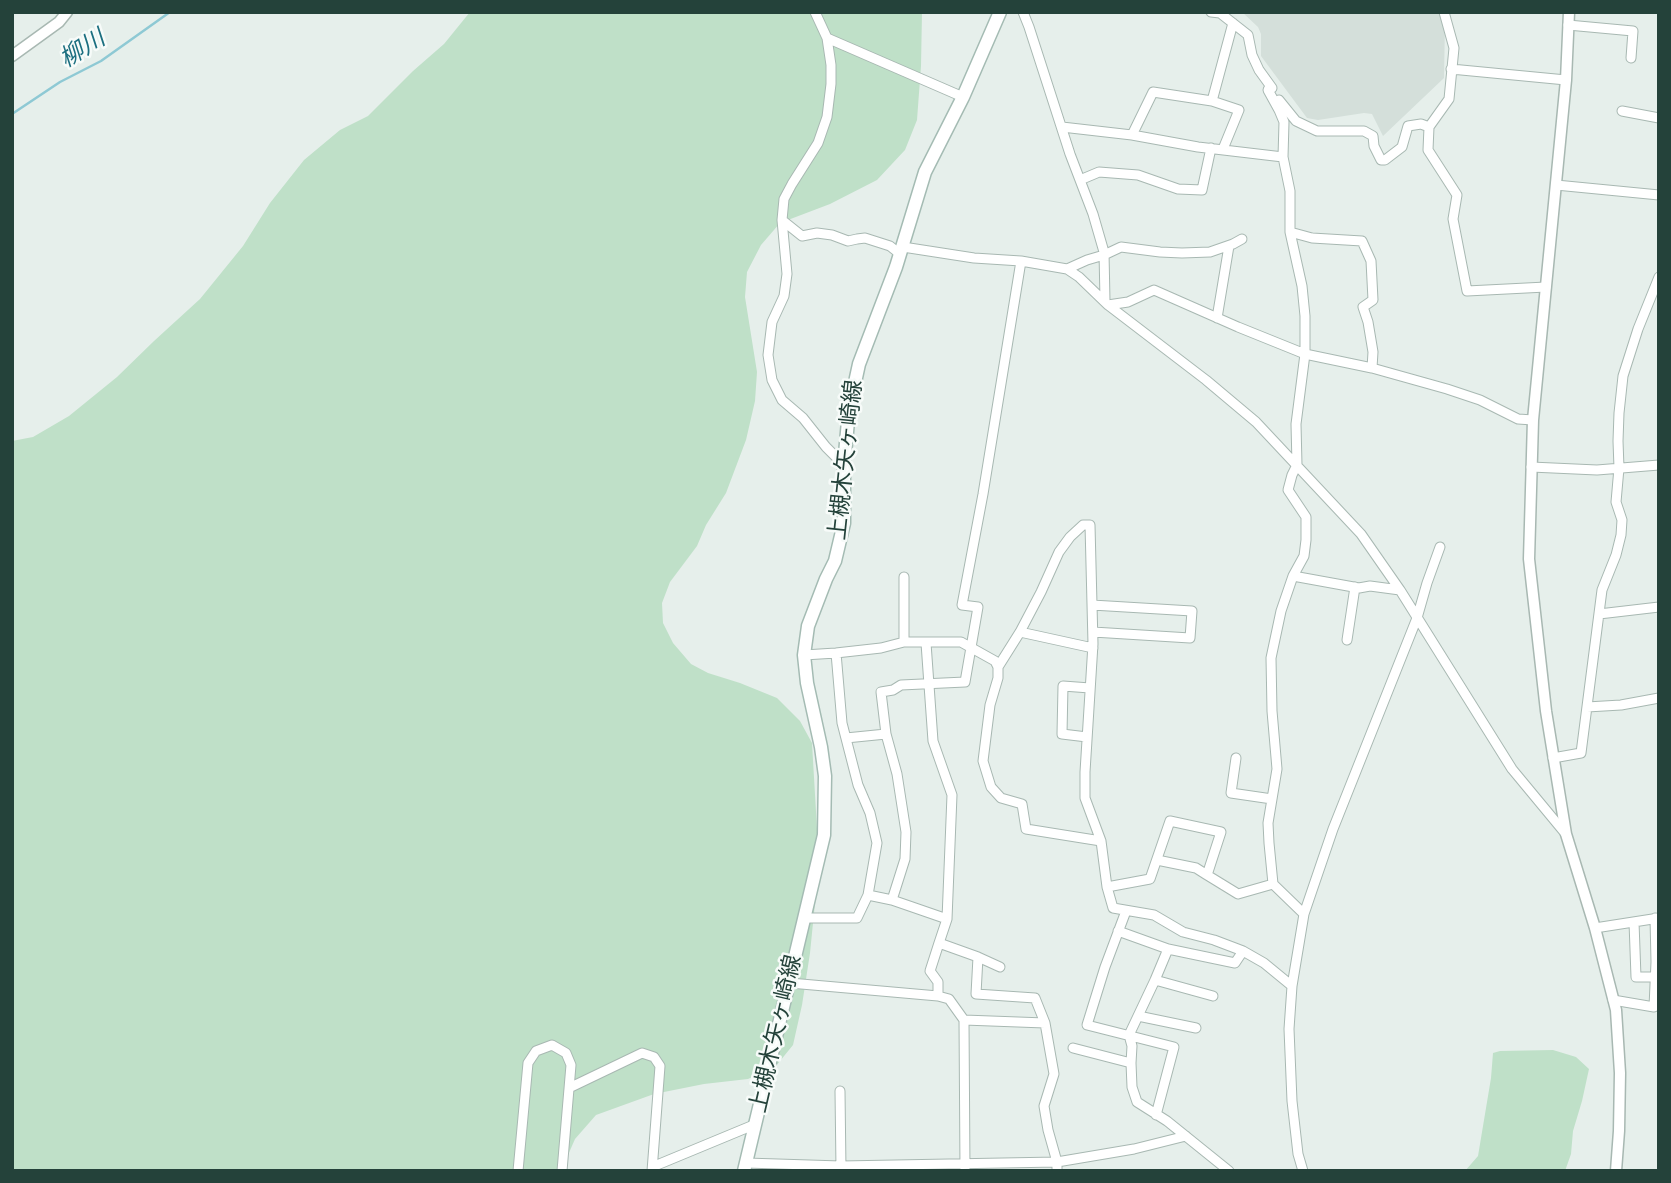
<!DOCTYPE html>
<meta charset="utf-8">
<style>
body{margin:0}
#map{position:relative;width:1671px;height:1183px;overflow:hidden;background:#e6efeb;font-family:Roboto,sans-serif}
canvas{display:block}
.frame{position:absolute;inset:0;border:14px solid #24423a;pointer-events:none}
</style>
<div id="map">
<canvas width="1671" height="1183"></canvas>
<div class="frame"></div>
</div>
<script>
const ctx = document.querySelector('canvas').getContext('2d');
ctx.lineJoin = 'round';
function fillPath(path, color) { ctx.fillStyle = color; ctx.fill(path, 'evenodd'); }
const shape = rows => new Path2D(rows.map(r => 'M' + r).join(''));
function strokePath(path, color, width, dash) { ctx.strokeStyle = color; ctx.lineWidth = width; ctx.lineCap = dash ? 'butt' : 'round'; ctx.setLineDash(dash || []); ctx.stroke(path); }
function drawText(font, color, halo, rows, align = 'center') {
  ctx.font = font + ' Roboto,"Noto Sans JP",sans-serif'; ctx.lineWidth = 5; ctx.setLineDash([]); ctx.textBaseline = 'middle'; ctx.strokeStyle = halo; ctx.fillStyle = color; for (const [text, x, y, turn = 0] of rows) {
    ctx.save(); ctx.translate(x, y); ctx.rotate((+turn || 0) * Math.PI / 180); ctx.textAlign = isNaN(turn) ? turn : align; if (halo) ctx.strokeText(text, 0, 0); ctx.fillText(text, 0, 0); ctx.restore();
  }
}
const built = shape([
 [1242,12,1440,12,1445,22,1444,78,1383,136,1372,114,1364,113,1318,120,1307,118,1261,56,1261,34,1258,27]
]);
const green = shape([
 [470,12,922,12,921,66,917,120,905,150,877,180,830,204,780,223,761,245,747,272,745,297,757,372,755,401,746,440,726,493,706,525,697,546,670,582,662,603,663,623,673,643,691,664,708,673,740,683,777,698,800,721,812,743,819,863,810,953,802,1005,793,1045,776,1066,748,1079,704,1084,654,1094,596,1115,575,1139,561,1171,12,1171,12,441,33,437,69,416,117,377,154,341,200,299,243,246,270,203,304,160,340,130,368,116,413,71,444,44],
 [1553,1050,1576,1057,1589,1069,1582,1101,1573,1131,1571,1154,1565,1171,1465,1171,1478,1156,1491,1078,1493,1053,1500,1051]
]);
const stream = shape([
 [12,114,60,82,101,61,170,12]
]);
const minor = shape([
 [815,12,827,38,831,65,831,84,827,117,818,143,792,184,784,199,782,220,787,274,784,296,772,322,768,355,772,380,782,400,803,418,826,447,844,465],
 [1023,12,1029,27,1070,154,1093,214,1104,252,1105,301],
 [1211,12,1220,13,1248,35,1252,55,1259,70,1272,88],
 [1444,12,1454,48,1449,99,1429,127,1428,150,1457,195,1453,219,1467,291,1546,287],
 [1568,25,1633,31,1631,58],
 [827,38,963,97],
 [1451,69,1566,80],
 [1270,86,1268,90,1279,110,1284,122,1283,157,1290,191,1290,232,1302,286,1305,316,1305,354,1296,424,1297,465,1292,475,1288,490,1306,517,1306,540,1304,556,1293,576,1281,611,1271,658,1272,711,1277,769,1268,823,1269,843,1273,884,1304,914],
 [1279,100,1296,121,1317,131,1364,131,1373,136,1374,146,1381,160,1385,160,1402,147,1408,126,1421,124,1429,127],
 [1212,101,1233,23],
 [1622,111,1659,118],
 [1062,127,1132,135,1198,147,1283,157],
 [1132,135,1153,92,1212,101,1239,110,1223,149],
 [1080,180,1099,172,1138,175,1178,189,1202,190,1211,148],
 [1556,185,1659,195],
 [782,220,802,236,817,233,832,235,848,241,857,239,865,238,890,246,900,254],
 [1290,232,1312,238,1362,241,1371,261,1373,300,1363,307,1368,322,1373,352,1372,368],
 [903,247,974,258,1021,261,1067,269,1079,277,1108,305,1206,380,1256,422,1361,534,1400,590,1512,769,1565,833],
 [1067,269,1087,260,1104,255,1121,247,1160,252,1182,253,1210,252,1233,244,1242,239],
 [1108,305,1128,302,1154,290,1238,327,1305,354,1372,368,1447,389,1480,400,1518,419,1533,420],
 [1217,318,1229,246],
 [1531,467,1597,470,1659,465],
 [1293,576,1359,588,1370,586,1400,590],
 [904,577,904,642],
 [1092,605,1192,611,1190,638,1093,632],
 [1599,614,1659,607],
 [1020,632,1093,648],
 [1347,640,1355,587],
 [804,655,836,653,881,648,904,642,961,642,995,661,998,667],
 [1587,707,1621,705,1659,698],
 [886,734,881,692,893,690,901,685,965,682,978,607,962,605,983,494,1021,261],
 [1087,737,1062,734,1063,686,1090,688],
 [846,738,886,734,897,774,906,832,905,859,892,900],
 [1236,758,1231,793,1272,799],
 [1553,758,1581,753,1602,590,1616,555,1621,535,1622,520,1616,502,1619,468,1618,441,1619,413,1623,376,1638,329,1659,277],
 [1101,841,1026,829,1022,804,1001,798,991,787,983,761,990,705,998,678,998,667,1020,632,1041,592,1059,552,1070,537,1083,525,1090,525,1093,644,1085,772,1085,798,1101,841,1107,887,1113,908,1154,915,1183,932,1214,940,1243,951,1264,963,1292,986],
 [1157,860,1196,868,1207,875],
 [1107,887,1150,879,1170,821,1221,832,1207,875,1238,894,1273,884],
 [868,895,892,900,947,919,952,795,933,741,926,643],
 [1126,911,1105,967,1087,1025,1174,1047,1156,1115],
 [804,918,857,918,868,895,877,843,870,813,858,785,842,723,836,653],
 [947,919,939,943,978,957,976,994,1035,998,1045,1023],
 [1634,922,1636,977,1656,977],
 [1595,928,1659,918],
 [1118,931,1168,949,1155,980,1129,1035,1132,1046,1131,1063],
 [1168,949,1235,963,1243,951],
 [978,957,1000,967],
 [1155,980,1213,996],
 [790,983,938,996,949,999,964,1020,965,1171],
 [938,996,938,982,930,971,939,943],
 [1613,1000,1654,1007,1656,962,1655,918],
 [1138,1016,1196,1028],
 [964,1020,1045,1023,1054,1074,1044,1106,1048,1130,1057,1162,1057,1171],
 [1073,1048,1131,1063,1132,1087,1137,1102,1167,1121,1229,1171],
 [569,1088,642,1053,654,1057,660,1066,652,1171],
 [840,1091,841,1169],
 [746,1163,841,1166,1057,1162,1134,1149,1186,1136],
 [518,1171,528,1063,536,1051,552,1045,566,1053,571,1065,562,1171],
 [653,1171,657,1165,756,1124],
 [1303,1171,1298,1154,1292,1101,1289,1029,1292,986,1304,914,1333,829,1417,618,1427,583,1440,547]
]);
const tertiary = shape([
 [1569,12,1566,80,1533,420,1529,559,1546,711,1566,834,1595,928,1616,1010,1620,1073,1619,1131,1616,1171],
 [12,56,59,22,67,12]
]);
const secondary = shape([
 [744,1171,824,835,825,776,821,747,807,683,804,655,808,626,826,579,835,561,844,523,844,465,849,410,859,364,896,267,925,172,963,97,1000,12]
]);
const streetNames = [
 ["上槻木矢ヶ崎線",847,460,-84],
 ["上槻木矢ヶ崎線",777,1034,-77]
];
const waterNames = [
 ["柳川",83,50,-32]
];
fillPath(built, '#d4dfda');
fillPath(green, '#bfe0c8');
strokePath(stream, '#8ec9d4', 2.5);
strokePath(minor, '#a8b8b2', 11);
strokePath(tertiary, '#a8b8b2', 13);
strokePath(secondary, '#a4bbb3', 15);
strokePath(minor, '#fff', 9);
strokePath(tertiary, '#fff', 10);
strokePath(secondary, '#fff', 12);
drawText('23px', '#24423a', '#f7fbf9', streetNames);
drawText('italic 24px', '#1c6f80', '#f7fbf9', waterNames);
</script>
